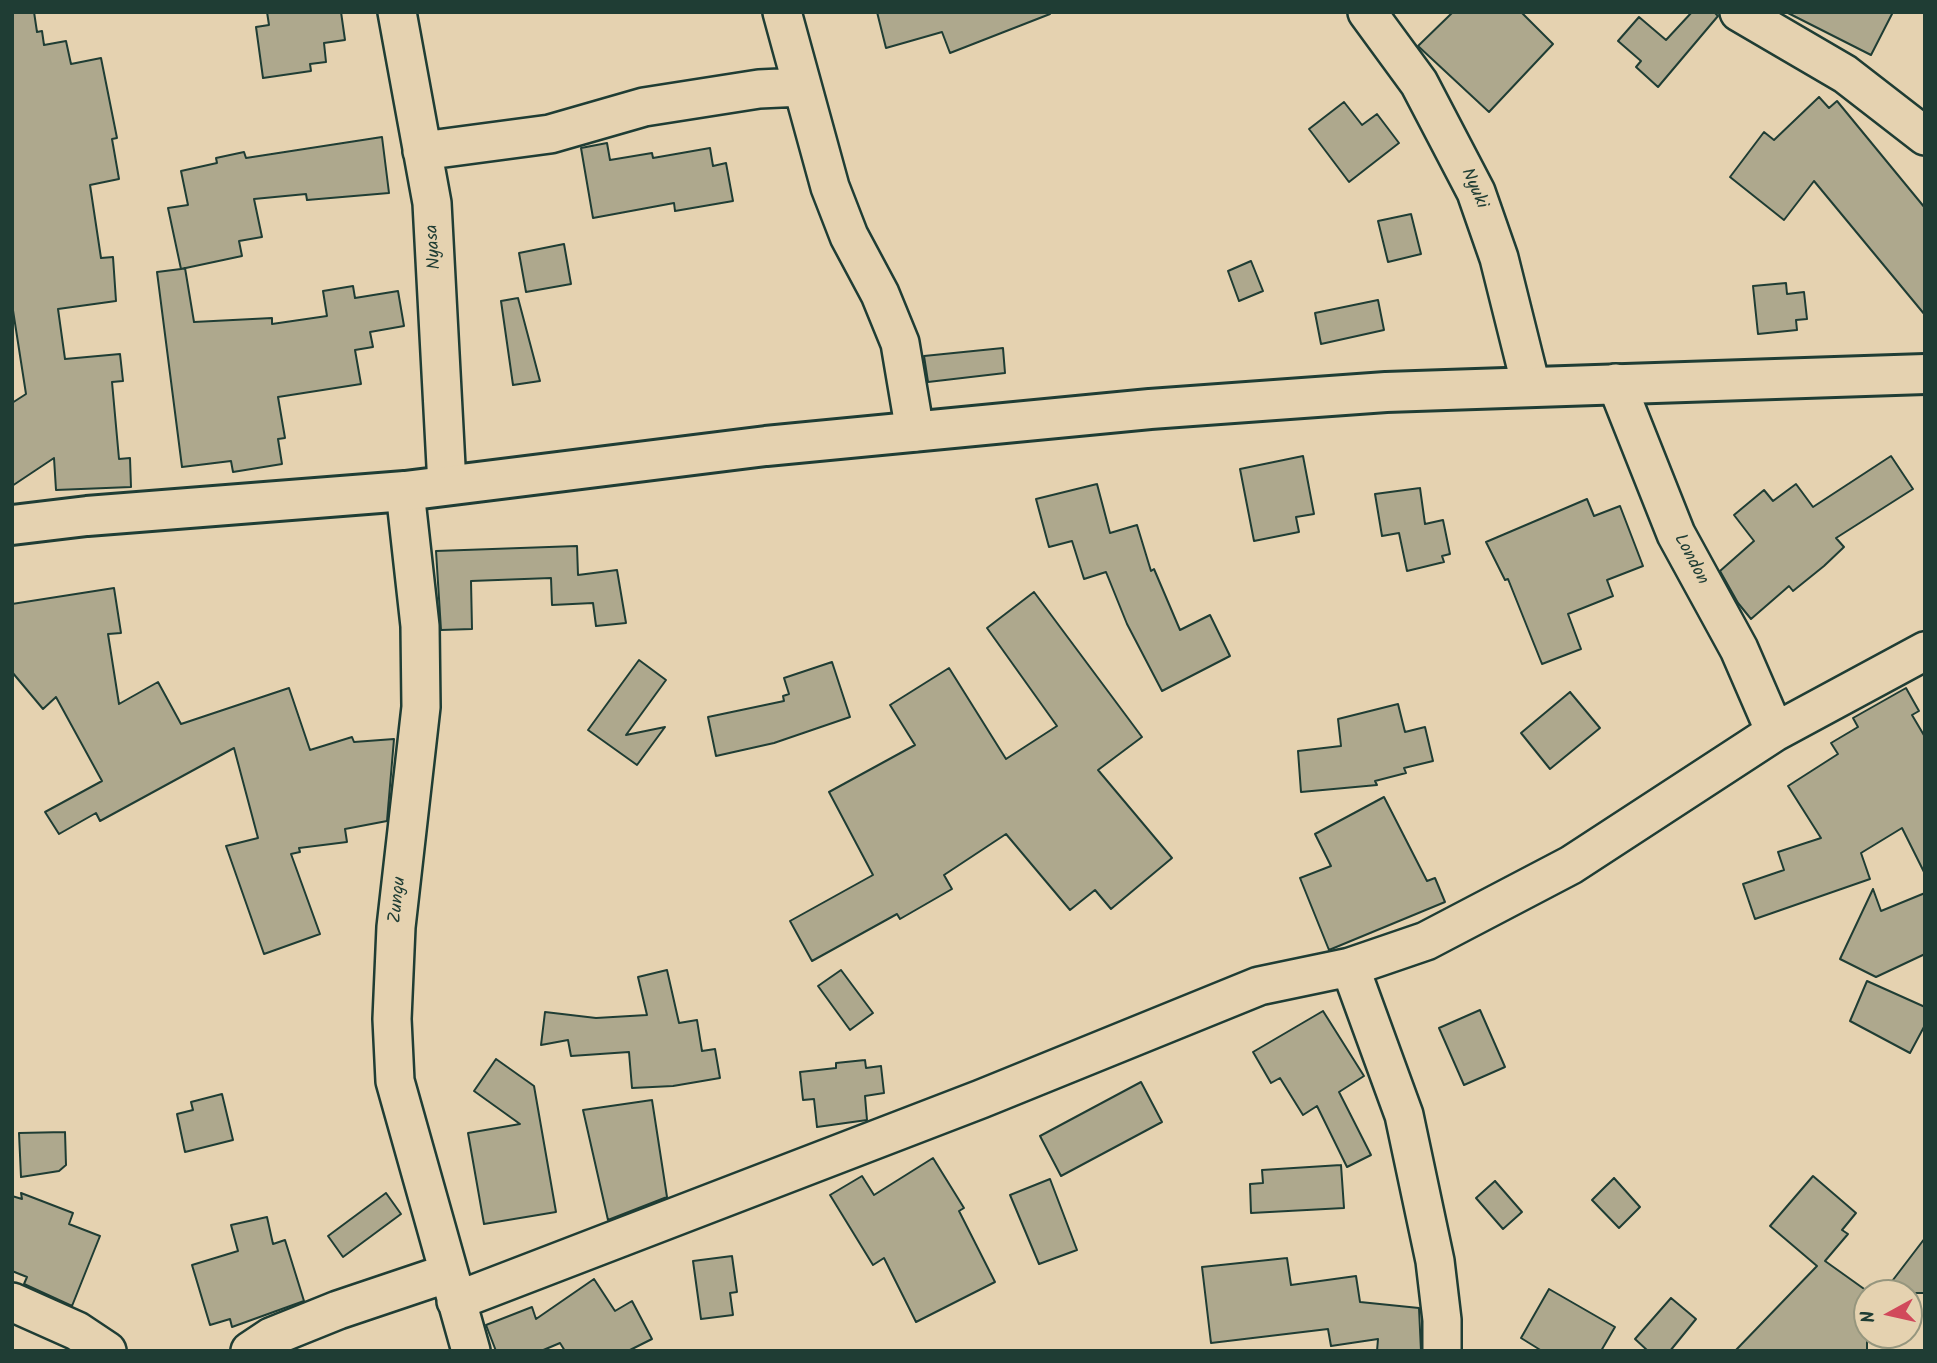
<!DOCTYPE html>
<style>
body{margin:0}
#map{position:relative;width:1937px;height:1363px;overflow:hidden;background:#e5d2b0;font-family:Kalam,sans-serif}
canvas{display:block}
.frame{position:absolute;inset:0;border:14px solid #1f3d34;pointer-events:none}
.north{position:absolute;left:1853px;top:1279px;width:70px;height:70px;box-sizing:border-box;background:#e5d2b0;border:2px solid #96967e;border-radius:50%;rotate:262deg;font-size:19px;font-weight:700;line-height:28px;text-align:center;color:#1f3d34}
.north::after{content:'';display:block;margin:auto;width:24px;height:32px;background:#d1495b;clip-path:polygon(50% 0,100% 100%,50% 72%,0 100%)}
</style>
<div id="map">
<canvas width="1937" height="1363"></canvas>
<div class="frame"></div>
<div class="north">N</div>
</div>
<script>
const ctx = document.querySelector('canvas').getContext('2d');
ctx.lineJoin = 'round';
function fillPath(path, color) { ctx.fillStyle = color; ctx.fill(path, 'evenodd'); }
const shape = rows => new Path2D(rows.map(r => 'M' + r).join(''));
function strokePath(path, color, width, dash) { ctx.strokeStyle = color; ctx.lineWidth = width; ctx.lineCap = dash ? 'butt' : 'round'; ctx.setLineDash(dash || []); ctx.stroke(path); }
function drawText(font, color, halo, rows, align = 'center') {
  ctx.font = font + ' Kalam,sans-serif'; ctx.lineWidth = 7; ctx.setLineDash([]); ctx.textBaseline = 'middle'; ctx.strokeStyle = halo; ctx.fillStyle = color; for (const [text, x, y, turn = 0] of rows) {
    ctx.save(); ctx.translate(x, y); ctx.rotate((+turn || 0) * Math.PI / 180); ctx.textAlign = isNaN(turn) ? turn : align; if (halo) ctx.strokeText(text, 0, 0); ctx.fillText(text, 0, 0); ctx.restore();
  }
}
const building = shape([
 [12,12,34,12,37,32,42,31,44,45,66,41,71,64,101,58,117,138,112,139,119,179,90,185,101,258,113,257,116,301,58,309,65,359,120,354,123,381,112,382,119,459,130,458,131,487,56,490,54,458,12,486,12,403,26,394,12,304,12,12],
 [267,12,341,12,345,40,324,43,326,62,310,64,311,71,263,78,256,27,269,25,267,12],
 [877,12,1050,12,1050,14,950,53,942,32,886,48,877,12],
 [1453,12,1521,12,1553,44,1489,112,1418,46,1453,12],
 [1692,12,1714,12,1718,16,1658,87,1636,67,1641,61,1618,41,1639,17,1666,40,1692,12],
 [1786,12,1893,12,1871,55,1786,12],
 [1819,97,1829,108,1837,101,1925,208,1925,315,1814,181,1784,220,1730,177,1764,132,1774,140,1819,97],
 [1344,102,1362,125,1377,114,1399,143,1349,182,1309,129,1344,102],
 [382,137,389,193,307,200,306,194,254,199,262,237,239,241,242,256,181,269,185,268,194,322,272,318,272,324,327,316,323,291,353,286,355,298,398,291,404,326,370,332,373,347,355,350,361,384,278,397,285,438,278,439,282,464,233,472,231,461,182,467,157,272,181,269,168,208,188,205,181,171,217,163,216,158,244,152,246,158,382,137],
 [607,143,610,160,652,153,653,158,710,148,713,166,726,163,733,201,675,211,674,203,593,218,581,148,607,143],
 [1411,214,1421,254,1388,262,1378,221,1411,214],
 [564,244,571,284,526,292,519,253,564,244],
 [1251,261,1263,291,1239,301,1228,271,1251,261],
 [1786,283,1787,294,1804,292,1807,319,1796,320,1797,330,1758,334,1753,286,1786,283],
 [518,298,540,381,513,385,501,301,518,298],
 [1378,300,1384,330,1321,344,1315,313,1378,300],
 [1003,348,1005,373,928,382,924,356,1003,348],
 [1303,456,1314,514,1296,517,1299,532,1254,541,1240,469,1303,456],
 [1891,456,1913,489,1836,538,1844,547,1824,566,1793,591,1789,586,1751,619,1738,603,1720,571,1754,541,1734,515,1764,490,1773,501,1796,484,1813,507,1891,456],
 [1097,484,1110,533,1137,525,1151,571,1154,569,1180,630,1210,615,1230,656,1162,691,1127,624,1106,572,1084,579,1072,541,1049,547,1036,499,1097,484],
 [1420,488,1425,524,1443,520,1450,554,1442,556,1444,562,1407,571,1399,533,1382,536,1375,494,1420,488],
 [1587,499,1594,516,1620,506,1643,566,1607,580,1613,596,1568,614,1581,649,1542,664,1508,579,1505,580,1486,542,1587,499],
 [577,546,578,575,617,570,626,623,596,626,593,603,552,605,551,578,471,581,472,629,441,630,436,551,577,546],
 [114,588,121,633,108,634,119,704,158,682,181,724,289,688,310,750,352,737,354,742,394,739,387,821,345,829,347,842,299,848,300,852,291,854,320,934,264,954,226,846,258,838,234,748,100,821,96,813,59,834,45,812,102,781,56,697,43,709,12,672,12,604,114,588],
 [1034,592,1142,737,1098,770,1172,858,1111,909,1095,890,1070,910,1006,834,944,875,952,889,900,919,897,914,812,961,790,921,873,875,829,792,915,745,890,705,949,668,1006,759,1057,726,987,628,1034,592],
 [639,660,666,680,626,735,665,727,637,765,588,730,639,660],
 [832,662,850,717,774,743,716,756,708,717,784,701,783,696,789,694,784,678,832,662],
 [1906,688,1919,711,1912,715,1925,737,1925,874,1902,828,1861,853,1870,879,1755,919,1743,884,1784,870,1778,852,1821,838,1788,786,1838,754,1831,743,1858,727,1853,718,1906,688],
 [1570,692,1600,728,1550,769,1521,733,1570,692],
 [1398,704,1405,732,1425,727,1433,761,1404,768,1406,773,1375,781,1377,785,1301,792,1298,751,1341,746,1338,719,1398,704],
 [1384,797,1427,881,1435,878,1445,902,1329,950,1300,878,1331,866,1315,834,1384,797],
 [1873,889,1881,911,1925,893,1925,954,1876,977,1840,959,1873,889],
 [667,970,679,1023,697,1020,702,1051,715,1049,720,1078,673,1086,632,1088,629,1052,571,1056,568,1040,541,1045,545,1012,596,1018,647,1015,638,977,667,970],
 [841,970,873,1013,850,1030,818,986,841,970],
 [1867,981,1925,1007,1925,1025,1910,1053,1850,1021,1867,981],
 [1480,1010,1505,1067,1464,1085,1439,1028,1480,1010],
 [1323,1011,1364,1076,1339,1092,1371,1155,1347,1167,1317,1106,1303,1115,1280,1078,1271,1083,1253,1052,1323,1011],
 [496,1059,534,1086,556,1212,484,1224,468,1133,520,1124,474,1091,496,1059],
 [865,1060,866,1068,881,1066,884,1093,865,1096,867,1120,817,1127,814,1099,803,1100,800,1072,836,1068,836,1063,865,1060],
 [1141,1082,1162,1122,1061,1176,1040,1136,1141,1082],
 [222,1094,233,1140,185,1152,177,1114,193,1110,191,1102,222,1094],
 [652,1100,667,1197,608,1220,583,1110,652,1100],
 [65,1132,66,1165,59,1171,21,1177,19,1133,65,1132],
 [933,1158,964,1208,959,1211,995,1282,916,1322,884,1258,873,1265,830,1195,862,1176,874,1195,933,1158],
 [1341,1165,1344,1208,1251,1213,1250,1184,1263,1183,1262,1170,1341,1165],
 [1813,1176,1856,1213,1842,1230,1848,1234,1825,1261,1867,1291,1867,1351,1735,1351,1817,1266,1770,1226,1813,1176],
 [1614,1178,1640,1207,1619,1228,1592,1200,1614,1178],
 [1050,1179,1077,1250,1039,1264,1010,1195,1050,1179],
 [1495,1181,1522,1212,1503,1229,1476,1198,1495,1181],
 [21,1193,73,1213,69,1224,100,1236,72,1306,24,1284,27,1277,12,1271,12,1196,22,1199,21,1193],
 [386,1193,401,1214,343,1257,328,1236,386,1193],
 [267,1217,273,1244,285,1240,304,1301,232,1327,230,1319,210,1325,192,1265,238,1251,231,1225,267,1217],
 [1925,1238,1925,1293,1883,1293,1925,1238],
 [732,1256,737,1292,730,1293,733,1315,701,1319,693,1261,732,1256],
 [1287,1258,1291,1285,1356,1276,1360,1302,1419,1308,1421,1351,1377,1351,1378,1339,1331,1346,1328,1329,1211,1343,1202,1267,1287,1258],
 [594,1279,615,1311,632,1301,652,1339,628,1351,565,1351,560,1343,541,1351,496,1351,486,1325,532,1307,536,1319,594,1279],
 [1549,1289,1615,1327,1601,1351,1542,1351,1521,1338,1549,1289],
 [1671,1298,1696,1319,1670,1351,1648,1351,1635,1339,1671,1298]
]);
const minor = shape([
 [397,12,432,203,447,485],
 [782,12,830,187,849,236,880,294,900,343,915,432],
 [1367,12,1419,83,1476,192,1499,258,1531,386],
 [1739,12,1845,74,1925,136],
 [422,151,550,134,644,107,759,89,802,87],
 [1616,383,1676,534,1739,649,1775,732],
 [405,491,420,626,421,707,396,927,392,1019,395,1081,471,1351],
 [1350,967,1404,1115,1435,1261,1442,1320,1442,1351],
 [456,1301,981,1099,1259,986,1350,967,1426,941,1571,865,1775,732,1925,651],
 [12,1302,77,1331,107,1351],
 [250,1351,271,1337,338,1310,448,1273]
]);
const tertiary = shape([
 [12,525,87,516,405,491,766,446,1150,409,1386,392,1925,374]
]);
const streetNames = [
 ["Nyuki",1473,189,66],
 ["Nyasa",435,247,-94],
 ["London",1690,560,62],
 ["Zungu",399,900,-84]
];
fillPath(building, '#aea88d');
strokePath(building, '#1f3d34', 2);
strokePath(minor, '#1f3d34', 42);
strokePath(tertiary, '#1f3d34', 44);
strokePath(minor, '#e5d2b0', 37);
strokePath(tertiary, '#e5d2b0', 38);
drawText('18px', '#1f3d34', '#e5d2b0', streetNames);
</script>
